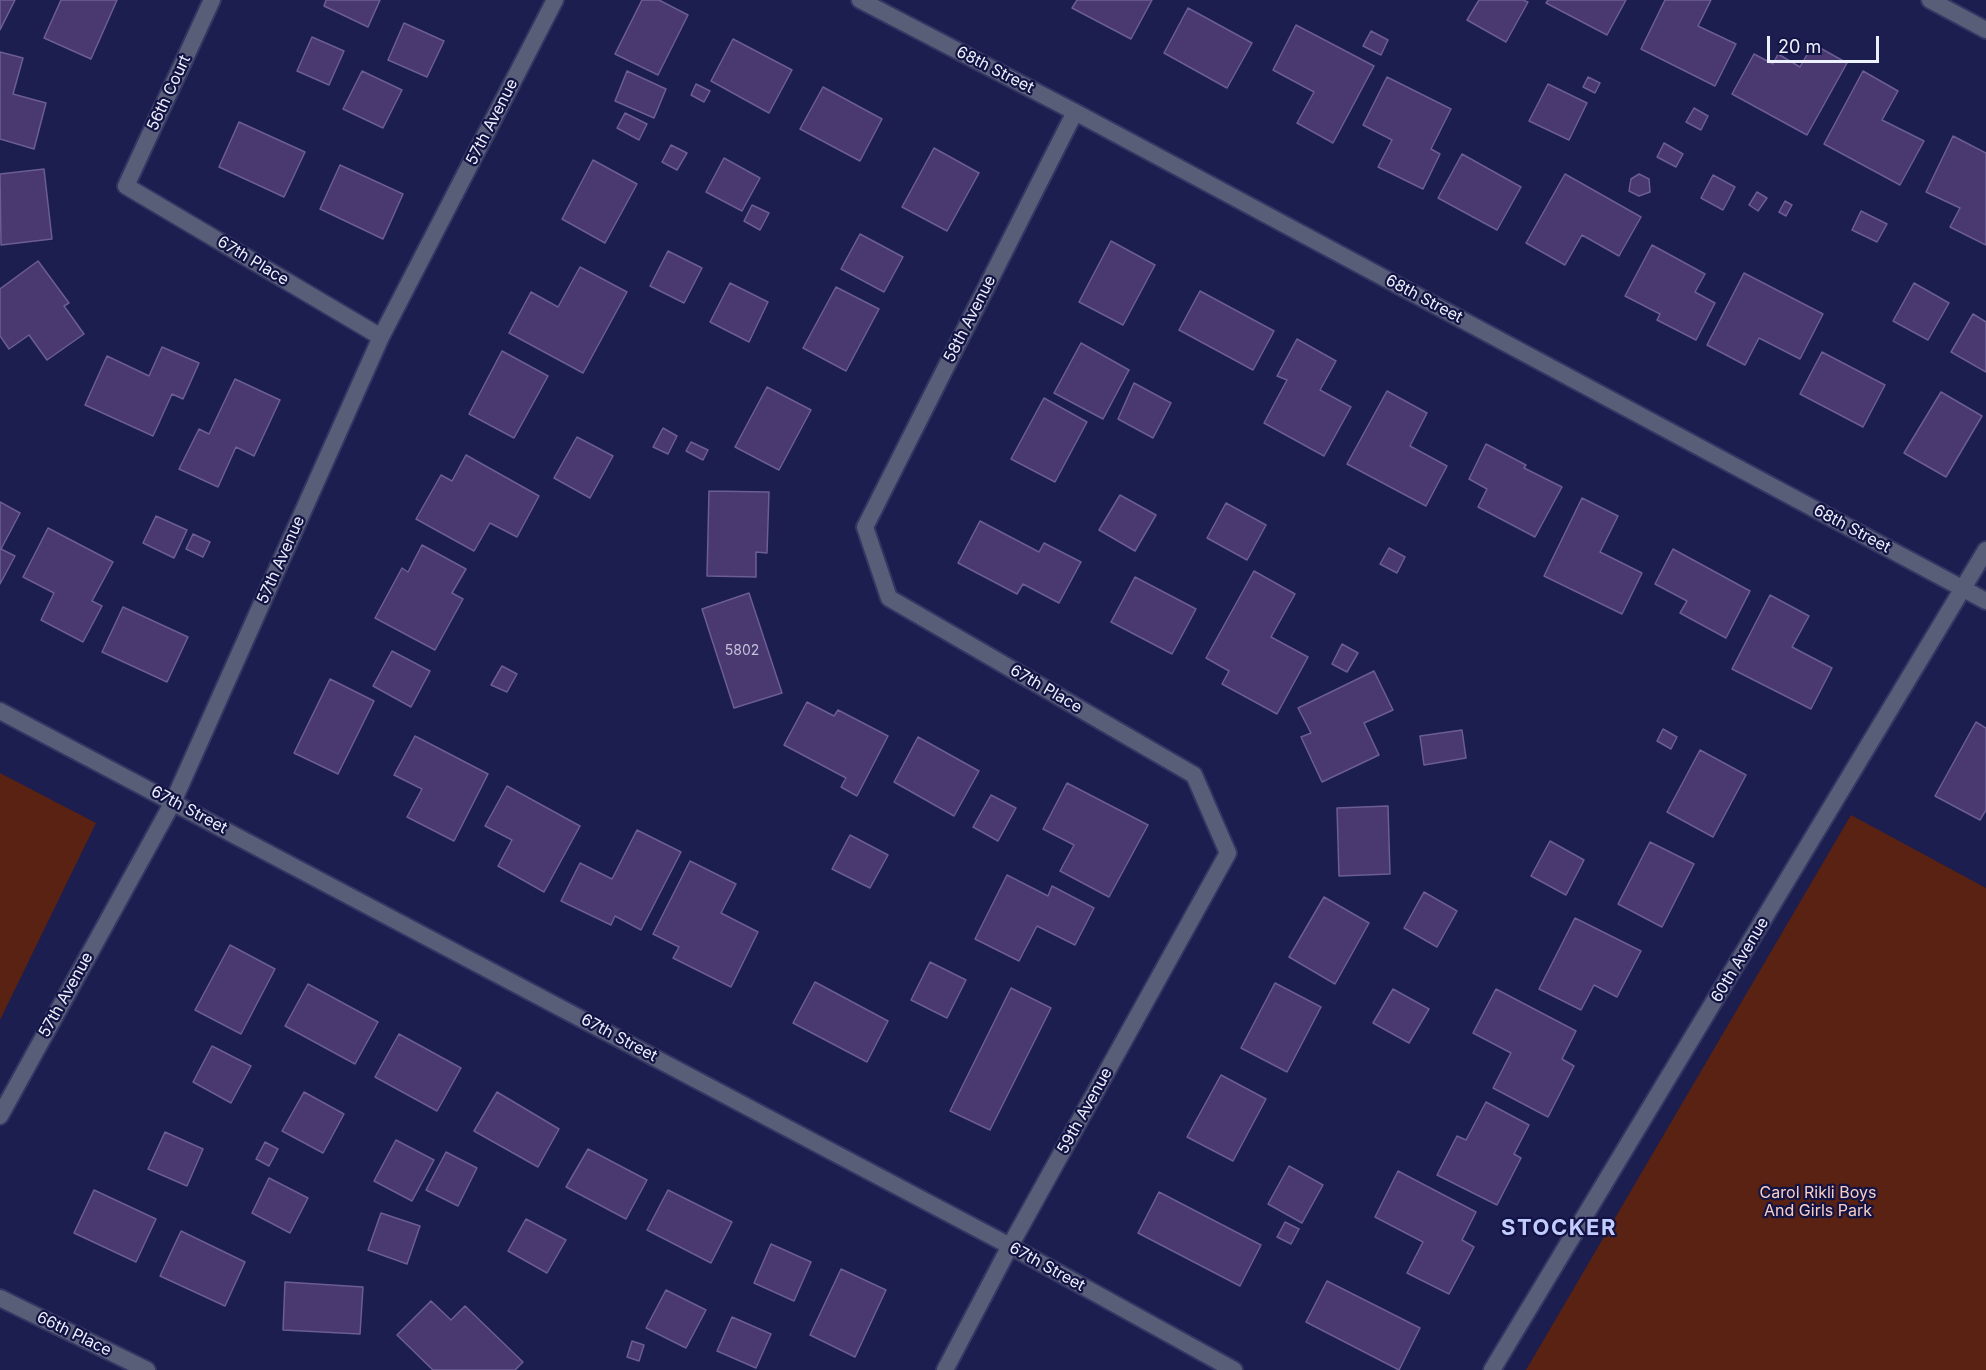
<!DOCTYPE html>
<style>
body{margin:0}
#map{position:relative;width:1986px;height:1370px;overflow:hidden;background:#1b1e4f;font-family:Inter,sans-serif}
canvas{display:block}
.scale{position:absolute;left:1767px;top:36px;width:112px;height:27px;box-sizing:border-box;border:3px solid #edf0fd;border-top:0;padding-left:8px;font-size:18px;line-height:21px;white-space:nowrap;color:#edf0fd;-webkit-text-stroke:4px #131344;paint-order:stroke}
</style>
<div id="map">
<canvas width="1986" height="1370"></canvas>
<div class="scale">20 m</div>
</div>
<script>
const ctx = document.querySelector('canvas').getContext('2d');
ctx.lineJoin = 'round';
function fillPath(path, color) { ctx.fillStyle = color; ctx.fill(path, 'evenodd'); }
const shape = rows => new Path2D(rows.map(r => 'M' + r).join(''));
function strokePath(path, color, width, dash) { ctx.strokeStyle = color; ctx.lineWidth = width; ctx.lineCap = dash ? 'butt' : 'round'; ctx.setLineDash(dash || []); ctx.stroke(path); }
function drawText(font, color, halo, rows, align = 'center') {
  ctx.font = font + ' Inter,sans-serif'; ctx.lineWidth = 4.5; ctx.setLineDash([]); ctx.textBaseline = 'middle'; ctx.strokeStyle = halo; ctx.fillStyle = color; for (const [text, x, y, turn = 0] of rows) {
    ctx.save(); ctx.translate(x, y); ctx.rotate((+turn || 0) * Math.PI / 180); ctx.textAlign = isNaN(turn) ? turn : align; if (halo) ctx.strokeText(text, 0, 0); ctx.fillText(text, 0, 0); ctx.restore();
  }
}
const green = shape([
 [0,773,96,823,0,1020],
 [1851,815,1986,888,1986,1370,1526,1370]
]);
const building = shape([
 [0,0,15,0,0,30,0,0],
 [61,0,117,0,91,59,44,38,61,0],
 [326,0,380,0,368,27,324,6,326,0],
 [642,0,659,0,688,15,658,75,615,54,642,0],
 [1077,0,1152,0,1131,39,1072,8,1077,0],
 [1479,0,1523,0,1528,2,1506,42,1467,20,1479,0],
 [1548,0,1626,0,1607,35,1546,3,1548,0],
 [1665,0,1711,0,1698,26,1736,44,1715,86,1641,49,1665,0],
 [1188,8,1252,43,1227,88,1164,53,1188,8],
 [404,23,444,41,427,77,388,60,404,23],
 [1296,25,1374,66,1333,143,1297,123,1314,92,1273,70,1296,25],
 [1371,31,1388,40,1381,55,1363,46,1371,31],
 [312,37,344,51,329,85,297,71,312,37],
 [733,39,792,70,769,113,711,81,733,39],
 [1813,44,1847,63,1807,135,1732,94,1754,54,1773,64,1778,54,1800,67,1813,44],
 [0,52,23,58,13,94,46,103,34,149,0,139,0,52],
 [362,71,402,90,383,128,343,109,362,71],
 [627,71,666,89,654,118,615,101,627,71],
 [1863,71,1898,91,1882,120,1924,141,1900,185,1824,144,1863,71],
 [1387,77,1451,109,1431,149,1440,154,1423,189,1378,167,1392,140,1363,125,1387,77],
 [1588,77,1600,83,1595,93,1583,87,1588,77],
 [696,84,710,91,704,102,691,95,696,84],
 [1548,84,1587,103,1569,140,1529,121,1548,84],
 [823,87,882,119,860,161,800,129,823,87],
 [1694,108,1708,116,1701,130,1686,122,1694,108],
 [625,113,647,124,639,140,617,128,625,113],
 [239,122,305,152,284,197,219,167,239,122],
 [1953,136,1986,153,1986,245,1950,227,1960,208,1926,192,1953,136],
 [1664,143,1683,154,1676,167,1657,157,1664,143],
 [671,145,687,153,677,170,662,162,671,145],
 [934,148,979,173,947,231,902,207,934,148],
 [1462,154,1521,187,1497,230,1438,198,1462,154],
 [724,158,760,178,742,211,706,192,724,158],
 [593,160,637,184,605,243,562,219,593,160],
 [340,165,403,194,383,239,320,209,340,165],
 [44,169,52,239,1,245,0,174,44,169],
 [1565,174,1641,217,1619,256,1582,235,1565,265,1526,243,1565,174],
 [1639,174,1649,179,1650,192,1639,196,1629,191,1631,179,1639,174],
 [1713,175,1735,187,1723,210,1701,198,1713,175],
 [1757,192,1767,198,1758,211,1749,205,1757,192],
 [1785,201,1792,205,1786,216,1779,212,1785,201],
 [752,205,769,213,760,230,744,221,752,205],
 [1861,211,1887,224,1877,242,1852,230,1861,211],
 [860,234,903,257,884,292,841,269,860,234],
 [1111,241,1155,265,1123,325,1079,302,1111,241],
 [1652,245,1705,274,1695,292,1715,303,1696,340,1657,320,1660,314,1625,296,1652,245],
 [668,251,702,268,684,303,650,286,668,251],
 [38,261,69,303,64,306,84,334,47,360,29,335,9,349,0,336,0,289,38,261],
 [580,267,627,292,583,373,509,333,531,292,558,307,580,267],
 [1744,273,1823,314,1800,359,1759,338,1745,365,1707,345,1744,273],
 [730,283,768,302,749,342,710,322,730,283],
 [1914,283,1949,303,1928,340,1893,321,1914,283],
 [836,287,879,309,846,371,803,348,836,287],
 [1200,291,1274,331,1253,370,1179,330,1200,291],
 [1973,314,1986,322,1986,372,1951,352,1973,314],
 [1297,339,1336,361,1320,390,1351,407,1324,456,1264,423,1287,380,1277,376,1297,339],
 [1081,343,1129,370,1103,419,1054,393,1081,343],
 [162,347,199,363,183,399,172,394,153,436,85,405,107,356,149,376,162,347],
 [502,351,548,376,514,438,469,414,502,351],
 [1822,352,1885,385,1863,427,1800,394,1822,352],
 [235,379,280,400,254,456,236,447,218,487,179,469,199,429,209,434,235,379],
 [1134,383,1171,403,1153,438,1118,419,1134,383],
 [767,387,811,410,779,470,735,447,767,387],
 [1387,391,1427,413,1410,446,1447,466,1426,506,1347,464,1387,391],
 [1941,392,1982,416,1946,477,1904,453,1941,392],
 [1044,398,1087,422,1055,482,1011,459,1044,398],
 [663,428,677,436,668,454,653,447,663,428],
 [577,437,613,456,590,498,554,478,577,437],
 [691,442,708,450,703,460,686,451,691,442],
 [1486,444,1526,465,1524,468,1562,487,1535,537,1478,507,1487,489,1469,479,1486,444],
 [466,455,539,496,517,537,490,523,474,551,416,519,441,475,452,481,466,455],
 [709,491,769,492,767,553,756,552,756,577,707,576,709,491],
 [1120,495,1156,515,1135,551,1099,530,1120,495],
 [1582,498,1618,516,1600,552,1642,573,1622,614,1544,576,1582,498],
 [0,502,20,513,1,549,15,556,0,584,0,502],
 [1226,503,1266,525,1247,560,1207,538,1226,503],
 [156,516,187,530,174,558,143,543,156,516],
 [980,521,1039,552,1044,543,1081,562,1059,603,1023,584,1017,594,958,563,980,521],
 [48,528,113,562,92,601,102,606,83,642,41,620,54,593,23,577,48,528],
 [193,534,210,542,203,557,186,549,193,534],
 [422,545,466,569,452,593,463,599,435,650,375,618,402,568,408,572,422,545],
 [1389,548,1405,557,1397,573,1380,564,1389,548],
 [1673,549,1750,591,1726,638,1680,613,1687,601,1655,584,1673,549],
 [1254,571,1295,594,1271,637,1308,657,1277,714,1222,684,1229,671,1206,658,1254,571],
 [1135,577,1196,609,1172,654,1111,622,1135,577],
 [749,593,782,693,734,708,702,609,749,593],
 [1770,595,1809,616,1792,647,1832,668,1811,709,1732,669,1770,595],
 [123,607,188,637,167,682,102,652,123,607],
 [1342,644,1358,653,1347,672,1332,664,1342,644],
 [392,651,430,671,411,707,373,686,392,651],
 [502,666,517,674,507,692,491,685,502,666],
 [1374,671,1393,710,1364,723,1379,755,1322,782,1301,737,1311,733,1298,708,1374,671],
 [330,679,374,701,338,774,294,753,330,679],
 [807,702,834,716,838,710,888,736,857,796,841,787,846,778,784,745,807,702],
 [1976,722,1986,728,1986,810,1980,820,1935,796,1976,722],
 [1663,729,1677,737,1671,749,1657,741,1663,729],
 [1462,730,1466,758,1424,765,1420,736,1462,730],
 [415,736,488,774,454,841,407,817,422,789,394,775,415,736],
 [918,737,979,771,954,816,894,782,918,737],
 [1700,750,1746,775,1713,837,1667,812,1700,750],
 [1067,783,1148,825,1109,897,1060,871,1074,845,1043,829,1067,783],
 [507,786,580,826,544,892,498,866,512,840,485,826,507,786],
 [991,795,1016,808,998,841,973,827,991,795],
 [1388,806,1390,874,1339,876,1337,808,1388,806],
 [637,830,681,852,641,930,615,916,611,925,561,901,580,863,612,879,637,830],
 [850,835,888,855,870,888,832,869,850,835],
 [1550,841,1584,860,1566,895,1531,876,1550,841],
 [1650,842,1694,864,1662,927,1618,904,1650,842],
 [690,861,736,884,721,913,758,932,731,987,673,958,679,947,653,934,690,861],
 [1007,875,1048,896,1052,886,1094,908,1075,945,1037,926,1019,961,975,939,1007,875],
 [1424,892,1457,911,1437,947,1404,928,1424,892],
 [1324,897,1369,923,1335,984,1289,957,1324,897],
 [1575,918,1641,951,1617,997,1594,985,1581,1010,1539,989,1575,918],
 [230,945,275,969,241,1034,195,1010,230,945],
 [930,962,966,980,947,1018,911,1000,930,962],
 [815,982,888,1021,867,1062,793,1023,815,982],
 [1275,983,1321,1007,1287,1072,1241,1048,1275,983],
 [308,984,378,1022,355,1064,285,1026,308,984],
 [1011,988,1051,1008,990,1130,950,1111,1011,988],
 [1393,989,1429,1009,1409,1043,1373,1023,1393,989],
 [1496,989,1576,1031,1562,1059,1574,1066,1548,1117,1493,1088,1511,1053,1473,1033,1496,989],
 [399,1034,461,1068,437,1111,375,1077,399,1034],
 [212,1046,251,1066,231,1103,193,1082,212,1046],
 [1221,1075,1266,1099,1233,1161,1187,1137,1221,1075],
 [304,1092,344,1114,323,1153,282,1131,304,1092],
 [497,1092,559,1129,538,1167,474,1131,497,1092],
 [1486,1102,1529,1125,1514,1154,1521,1158,1497,1205,1437,1175,1457,1136,1466,1140,1486,1102],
 [165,1132,203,1149,187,1186,148,1169,165,1132],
 [396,1140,434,1160,412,1201,374,1181,396,1140],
 [265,1142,278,1149,269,1166,256,1159,265,1142],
 [588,1149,647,1180,626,1219,566,1187,588,1149],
 [446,1152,477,1168,458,1206,426,1190,446,1152],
 [1289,1166,1323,1185,1302,1223,1268,1204,1289,1166],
 [1398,1171,1476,1212,1462,1240,1474,1247,1449,1294,1407,1273,1423,1242,1375,1217,1398,1171],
 [269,1178,308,1198,290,1233,252,1213,269,1178],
 [94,1190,156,1219,136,1262,74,1233,94,1190],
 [668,1190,732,1222,711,1263,647,1230,668,1190],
 [1159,1192,1261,1245,1240,1286,1138,1233,1159,1192],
 [381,1213,420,1226,407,1264,368,1250,381,1213],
 [526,1219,566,1240,547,1273,508,1251,526,1219],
 [1285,1222,1299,1229,1291,1244,1277,1237,1285,1222],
 [181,1231,245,1262,225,1306,160,1276,181,1231],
 [771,1244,811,1262,794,1301,754,1283,771,1244],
 [841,1269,886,1290,855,1357,810,1335,841,1269],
 [1327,1281,1420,1328,1399,1370,1306,1322,1327,1281],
 [285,1282,363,1287,360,1334,283,1330,285,1282],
 [666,1290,706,1310,686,1348,646,1328,666,1290],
 [431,1301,451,1320,465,1306,523,1362,515,1370,433,1370,397,1335,431,1301],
 [732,1317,771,1334,756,1368,717,1351,732,1317],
 [632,1341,644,1345,639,1361,627,1357,632,1341]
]);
const minor = shape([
 [212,0,126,186,381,337],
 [860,0,1075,112,1986,601],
 [1930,0,1986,30],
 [0,1116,173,802,381,337,555,0],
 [0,1298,147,1370],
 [945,1370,1010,1246,1228,853,1194,775,889,598,865,527,1075,112]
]);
const tertiary = shape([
 [0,711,1010,1246,1234,1370],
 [1492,1370,1986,550]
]);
const numberNames = [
 ["5802",742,651]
];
const streetNames = [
 ["68th Street",995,70,27],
 ["56th Court",169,93,-65],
 ["57th Avenue",492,122,-63],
 ["67th Place",253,261,31],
 ["68th Street",1424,299,28],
 ["58th Avenue",970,319,-63],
 ["68th Street",1852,529,28],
 ["57th Avenue",281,560,-66],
 ["67th Place",1046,689,30],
 ["67th Street",189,810,28],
 ["60th Avenue",1740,960,-59],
 ["57th Avenue",66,995,-61],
 ["67th Street",619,1038,28],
 ["59th Avenue",1085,1111,-61],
 ["67th Street",1047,1267,29],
 ["66th Place",74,1334,26]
];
const parkNames = [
 ["Carol Rikli Boys",1818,1193],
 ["And Girls Park",1818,1211]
];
const districtNames = [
 ["STOCKER",1559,1228]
];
fillPath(green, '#592212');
fillPath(building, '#4a3870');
strokePath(building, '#6c5d95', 1.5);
strokePath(minor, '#343764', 20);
strokePath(tertiary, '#343764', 20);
strokePath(minor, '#595e78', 16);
strokePath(tertiary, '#595e78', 16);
drawText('14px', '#c4c2da', null, numberNames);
drawText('16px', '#edf0fd', '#131344', streetNames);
drawText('16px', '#f8cec3', '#131344', parkNames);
ctx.letterSpacing = '1.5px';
drawText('bold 22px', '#c3ccff', '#131344', districtNames);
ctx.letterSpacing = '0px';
</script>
